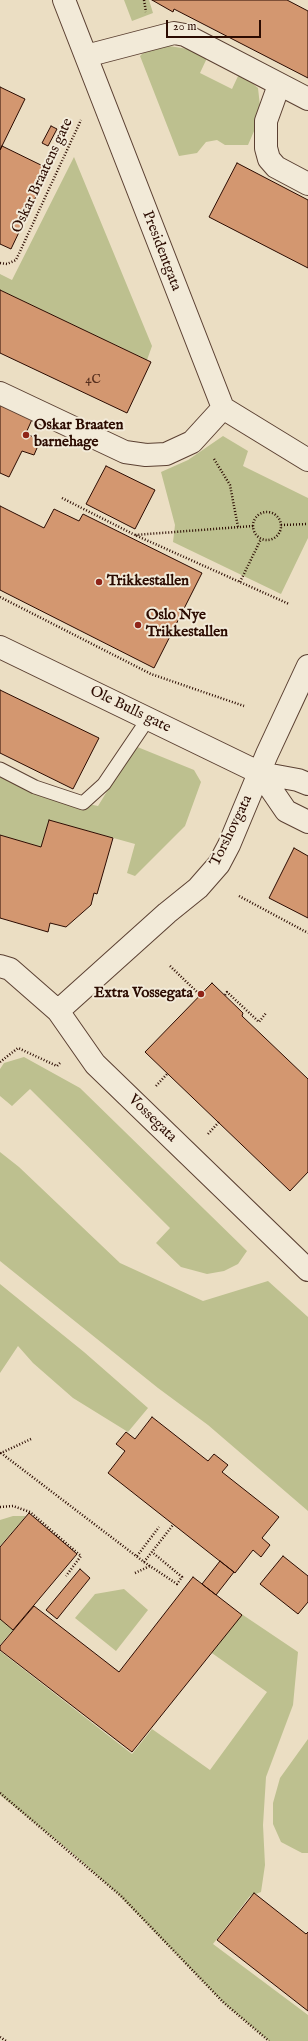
<!DOCTYPE html>
<style>
body{margin:0}
#map{position:relative;width:308px;height:2041px;overflow:hidden;background:#ebdec3;font-family:"IM FELL English",serif}
canvas{display:block}
.scale{position:absolute;left:166px;top:20px;width:95px;height:18px;box-sizing:border-box;border:2px solid #2b0b01;border-top:0;padding-left:5px;font-size:12px;line-height:14px;white-space:nowrap;color:#2b0b01;-webkit-text-stroke:3px #f2ead8;paint-order:stroke}
</style>
<div id="map">
<canvas width="308" height="2041"></canvas>
<div class="scale">20 m</div>
</div>
<script>
const ctx = document.querySelector('canvas').getContext('2d');
ctx.lineJoin = 'round';
function fillPath(path, color) { ctx.fillStyle = color; ctx.fill(path, 'evenodd'); }
const shape = rows => new Path2D(rows.map(r => 'M' + r).join(''));
function strokePath(path, color, width, dash) { ctx.strokeStyle = color; ctx.lineWidth = width; ctx.lineCap = dash ? 'butt' : 'round'; ctx.setLineDash(dash || []); ctx.stroke(path); }
function drawText(font, color, halo, rows, align = 'center') {
  ctx.font = font + ' "IM FELL English",serif'; ctx.lineWidth = 4; ctx.setLineDash([]); ctx.textBaseline = 'middle'; ctx.strokeStyle = halo; ctx.fillStyle = color; for (const [text, x, y, turn = 0] of rows) {
    ctx.save(); ctx.translate(x, y); ctx.rotate((+turn || 0) * Math.PI / 180); ctx.textAlign = isNaN(turn) ? turn : align; if (halo) ctx.strokeText(text, 0, 0); ctx.fillText(text, 0, 0); ctx.restore();
  }
}
const green = shape([
 [124,0,149,0,153,13,132,21],
 [169,46,188,49,207,58,200,73,232,89,239,74,246,78,258,88,261,115,248,145,225,145,217,140,206,142,197,153,179,156,140,56,146,50],
 [74,157,152,346,147,360,0,290,0,274,12,280],
 [223,436,248,451,243,466,308,498,308,538,281,594,173,542,175,525,161,472,188,460],
 [135,746,194,770,201,782,185,826,135,876,127,873,135,844,49,820,41,847,0,835,0,772,83,803,98,806],
 [24,1057,80,1088,247,1251,238,1264,224,1271,207,1274,181,1267,156,1243,170,1228,30,1089,12,1106,0,1096,0,1069,4,1063],
 [0,1152,19,1167,120,1263,203,1301,268,1281,308,1317,308,1511,208,1425,158,1388,0,1261],
 [0,1284,84,1352,148,1408,128,1432,73,1398,33,1363,18,1346,0,1373],
 [13,1516,26,1516,0,1546,0,1520],
 [124,1589,148,1610,116,1651,75,1618,95,1594],
 [240,1613,298,1652,293,1705,266,1777,263,1825,265,1865,261,1892,250,1896,213,1944,308,2015,308,2041,269,2041,224,2003,117,1893,71,1852,0,1795,0,1651,132,1754,152,1729,210,1770,267,1692,209,1651],
 [0,1619,13,1630,0,1645],
 [308,1739,308,1853,302,1853,281,1842,273,1824,273,1803,280,1778]
]);
const building = shape([
 [152,0,287,0,308,11,308,78,174,9,173,12,152,0],
 [0,87,25,99,0,150,0,87],
 [51,126,57,129,48,146,42,143,51,126],
 [2,146,49,169,11,249,0,244,0,150,2,146],
 [237,163,308,200,308,268,209,217,237,163],
 [0,290,151,362,127,413,0,353,0,290],
 [0,399,34,415,26,433,40,441,34,455,22,451,9,477,0,473,0,399],
 [106,466,155,490,135,529,86,504,106,466],
 [0,506,44,528,54,509,79,521,83,514,202,573,154,668,0,590,0,506],
 [0,690,99,738,73,789,0,753,0,690],
 [49,820,113,838,97,894,94,893,91,905,66,927,50,923,48,932,0,918,0,835,41,847,49,820],
 [294,848,308,856,308,918,269,898,294,848],
 [212,983,243,1013,242,1016,308,1079,308,1172,290,1191,145,1052,212,983],
 [152,1417,208,1461,214,1454,228,1465,222,1472,279,1517,262,1538,270,1545,261,1557,253,1550,235,1573,108,1473,125,1451,116,1444,126,1432,135,1439,152,1417],
 [29,1513,77,1554,13,1630,0,1619,0,1547,29,1513],
 [283,1556,308,1576,308,1602,298,1614,260,1584,283,1556],
 [220,1561,234,1572,216,1595,202,1584,220,1561],
 [80,1569,90,1578,57,1619,46,1610,80,1569],
 [193,1577,242,1615,132,1752,0,1650,0,1646,34,1606,119,1672,193,1577],
 [254,1893,306,1934,308,1932,308,2011,217,1940,254,1893]
]);
const path = shape([
 [144,0,146,12],
 [0,263,7,264,16,260,81,120],
 [214,459,230,485,238,527],
 [62,498,135,535],
 '253 526a14 14 0 1 1 28 0a14 14 0 1 1-28 0Z',
 [281,525,308,524],
 [253,526,135,535,289,604],
 [240,582,261,539],
 [0,597,151,674,244,706],
 [239,896,308,933],
 [170,966,200,995],
 [225,995,227,992,259,1022,266,1013],
 [0,1062,18,1048,57,1066,61,1062],
 [156,1086,168,1073],
 [208,1134,219,1122],
 [31,1439,1,1453,144,1562,177,1584,182,1577,152,1552],
 [0,1507,13,1506,30,1512,81,1556,66,1576],
 [137,1556,159,1527],
 [144,1562,173,1525],
 [135,1573,150,1566],
 [0,1793,121,1896,224,2003,269,2041],
 [0,2037,6,2041]
]);
const lane = shape([
 [0,769,35,787,83,803,104,784,148,719]
]);
const street = shape([
 [64,0,223,408,308,460],
 [86,56,174,33,185,35,308,99],
 [279,85,266,121,266,148,269,159,276,167,308,184],
 [0,393,125,452,146,455,166,454,192,442,223,408],
 [0,647,260,773,298,780,308,784],
 [260,773,286,811,308,822],
 [0,966,10,969,58,1011,95,1064,308,1270],
 [58,1011,167,913,198,888,219,864,229,845,267,754,308,666]
]);
const markers = [
 [26,435,4,"#8f2418"],
 [99,582,4,"#8f2418"],
 [138,625,4,"#8f2418"],
 [201,994,4,"#8f2418"]
];
const numberNames = [
 ["4C",93,380]
];
const streetNames = [
 ["Oskar Braatens gate",43,176,-65],
 ["Presidentgata",161,251,69],
 ["Ole Bulls gate",130,710,26],
 ["Torshovgata",232,831,-64],
 ["Vossegata",152,1119,44]
];
const poiNames = [
 ["Oskar Braaten",34,426],
 ["barnehage",34,443],
 ["Trikkestallen",107,582],
 ["Oslo Nye",146,616],
 ["Trikkestallen",146,633],
 ["Extra Vossegata",193,994,"right"]
];
fillPath(green, '#bdc08f');
fillPath(building, '#d39770');
strokePath(building, '#2b0b01', 1);
strokePath(lane, '#5b4032', 15);
strokePath(street, '#5b4032', 24);
strokePath(path, '#2b0b01', 2.5, [1, 2]);
strokePath(lane, '#f2ead8', 13);
strokePath(street, '#f2ead8', 22);
for (const [x, y, r, color] of markers) { const dot = new Path2D(); dot.arc(x, y, r, 0, 2 * Math.PI); ctx.fillStyle = color; ctx.fill(dot); strokePath(dot, '#f2ead8', 1.5); }
drawText('13px', '#552e1d', null, numberNames);
drawText('15px', '#2b0b01', '#f2ead8', streetNames);
drawText('bold 15px', '#2b0b01', '#f2ead8', poiNames, 'left');
</script>
